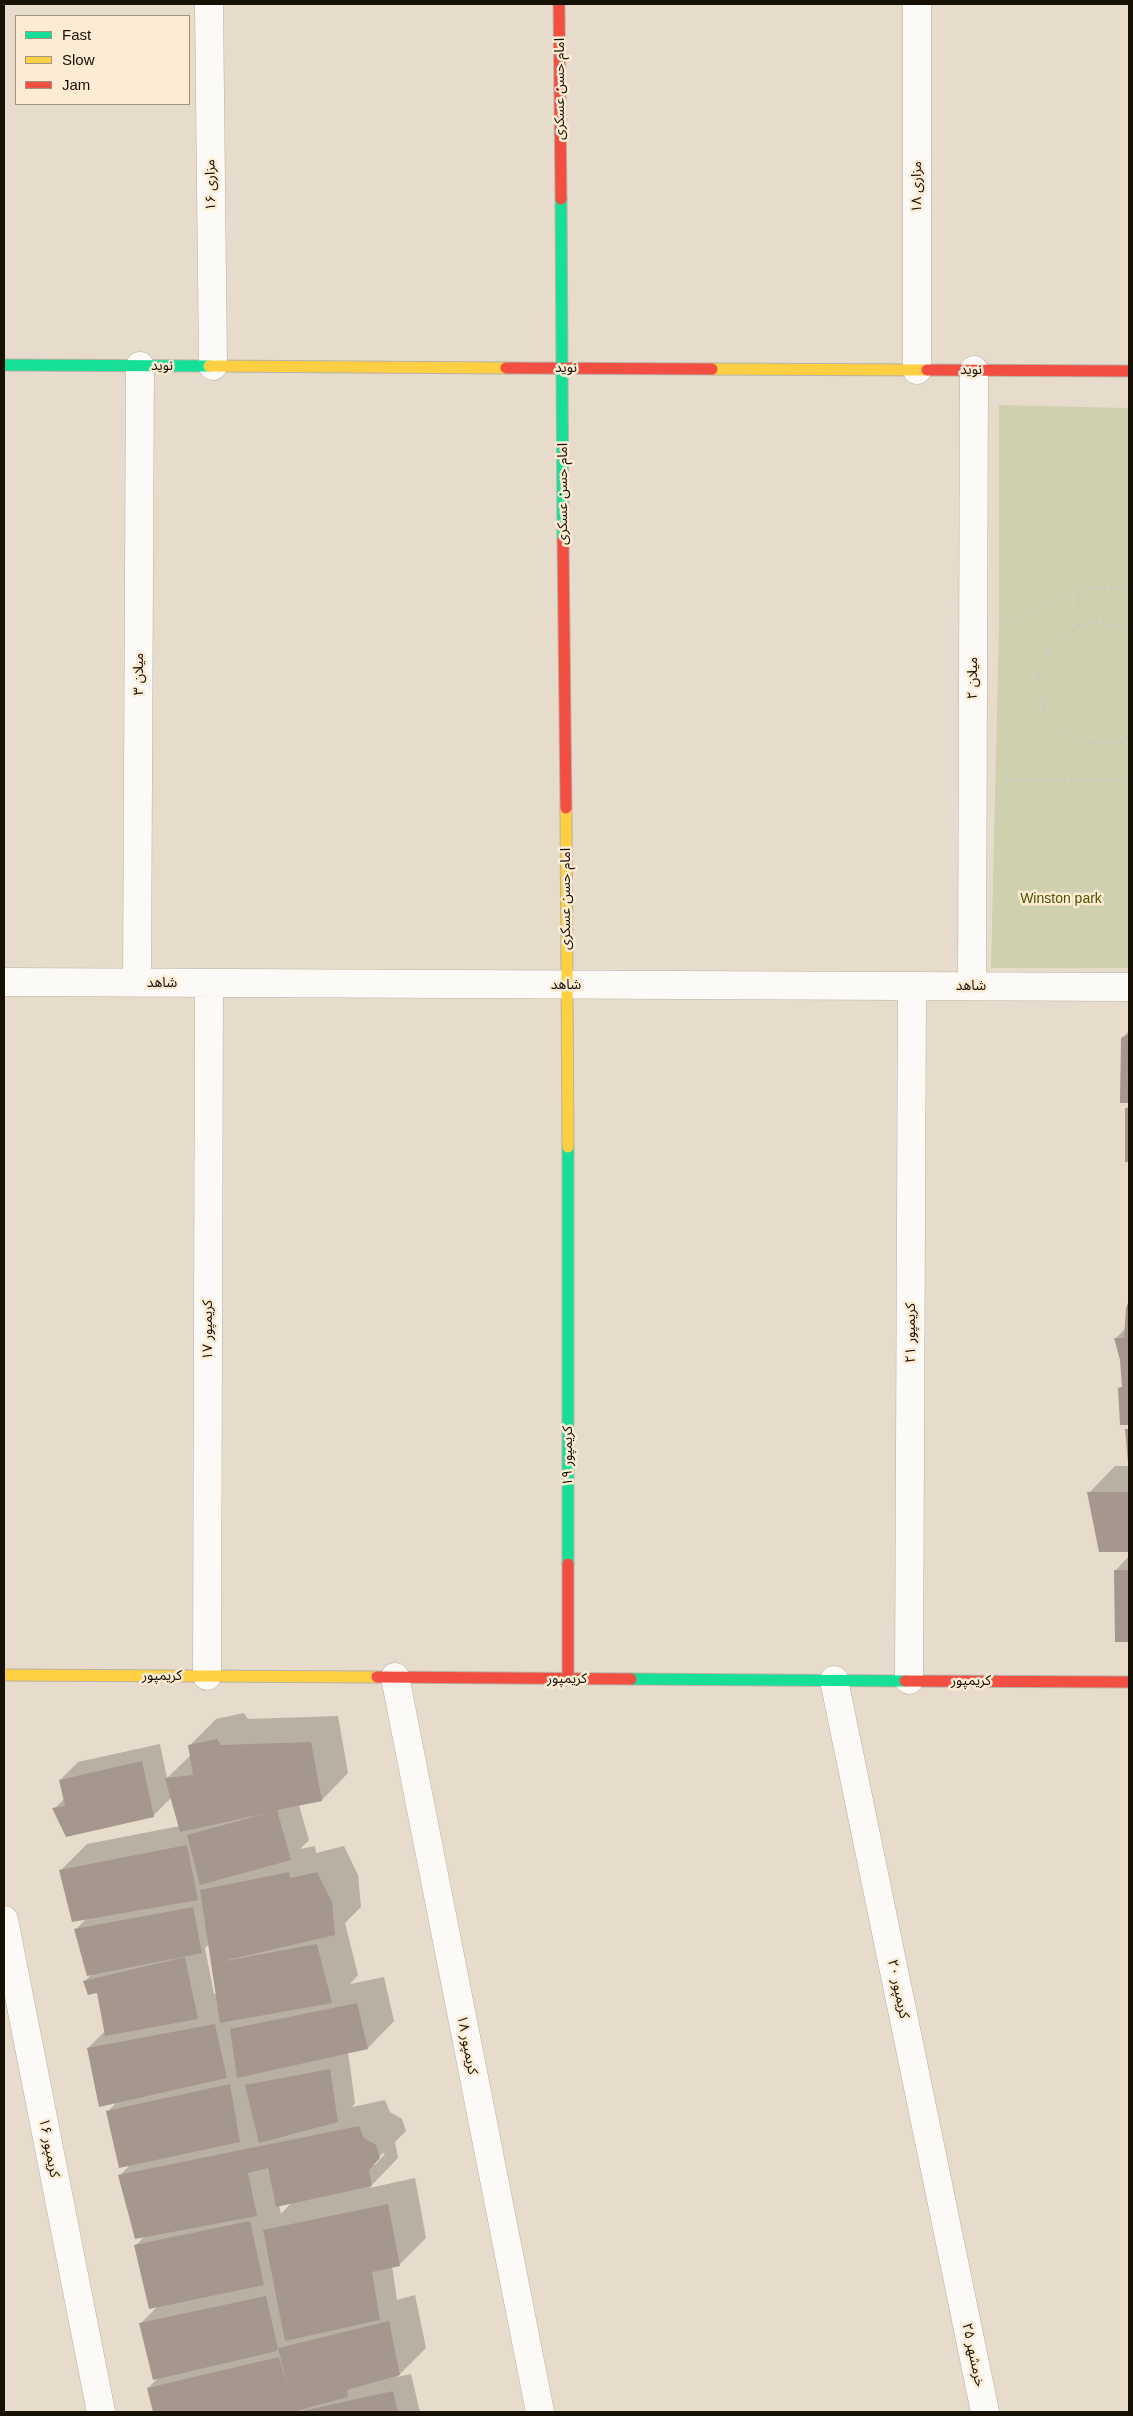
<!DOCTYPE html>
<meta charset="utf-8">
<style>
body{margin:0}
#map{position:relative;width:1133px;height:2416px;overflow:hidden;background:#e7dccb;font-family:Arial,sans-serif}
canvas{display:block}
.frame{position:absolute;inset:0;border:5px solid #171005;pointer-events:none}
.legend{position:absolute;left:15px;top:15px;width:175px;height:90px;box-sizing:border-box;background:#fdecd3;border:1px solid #a19481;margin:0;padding:6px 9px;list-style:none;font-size:15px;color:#171005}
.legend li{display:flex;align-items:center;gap:10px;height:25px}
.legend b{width:25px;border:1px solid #a19481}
</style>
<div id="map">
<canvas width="1133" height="2416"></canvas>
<div class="frame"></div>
<ul class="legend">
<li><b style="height:6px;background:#16e098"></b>Fast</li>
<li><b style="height:6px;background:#ffcf43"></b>Slow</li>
<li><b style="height:6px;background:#f24e42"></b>Jam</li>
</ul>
</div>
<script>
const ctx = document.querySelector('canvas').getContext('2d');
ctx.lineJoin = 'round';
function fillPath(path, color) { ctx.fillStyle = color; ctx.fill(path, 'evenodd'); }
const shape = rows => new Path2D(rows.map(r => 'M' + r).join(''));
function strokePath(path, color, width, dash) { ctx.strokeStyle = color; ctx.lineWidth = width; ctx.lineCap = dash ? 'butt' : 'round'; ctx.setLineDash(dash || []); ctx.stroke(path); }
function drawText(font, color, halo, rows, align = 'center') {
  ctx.font = font + ' Arial,"Noto Sans Arabic",sans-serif'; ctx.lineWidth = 5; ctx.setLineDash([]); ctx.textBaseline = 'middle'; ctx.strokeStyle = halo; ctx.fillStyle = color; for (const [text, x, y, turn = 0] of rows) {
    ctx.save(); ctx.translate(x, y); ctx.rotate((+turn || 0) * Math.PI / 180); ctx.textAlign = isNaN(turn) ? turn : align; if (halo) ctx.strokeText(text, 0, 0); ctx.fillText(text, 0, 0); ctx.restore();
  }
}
const green = shape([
 [999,405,1129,408,1129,968,991,968,999,625]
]);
const shadow = shape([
 [1129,1031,1129,1101,1122,1101,1122,1038],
 [1129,1105,1129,1161,1126,1161,1126,1109],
 [1129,1303,1129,1424,1122,1424,1119,1389,1123,1385,1121,1359,1116,1338,1126,1328],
 [1115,1466,1129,1466,1129,1551,1100,1550,1089,1493],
 [1129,1556,1129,1641,1117,1641,1116,1570],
 [244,1713,248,1719,338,1716,348,1773,322,1800,299,1805,309,1840,300,1849,315,1846,316,1853,344,1846,358,1875,361,1907,345,1923,358,1975,350,1984,384,1977,394,2021,368,2048,348,2052,355,2103,352,2107,385,2100,390,2112,402,2119,406,2131,395,2142,398,2158,369,2188,415,2178,426,2238,399,2265,392,2266,397,2300,415,2295,426,2348,397,2377,411,2374,420,2412,154,2412,148,2388,159,2377,140,2324,158,2306,135,2246,145,2236,119,2176,131,2164,107,2112,118,2101,88,2048,105,2031,98,1992,85,1981,93,1973,75,1930,87,1918,60,1871,87,1844,180,1826,172,1797,153,1816,54,1809,65,1798,60,1780,78,1762,160,1744,167,1778,191,1755,189,1746,216,1719],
 [209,1944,216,1994,214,1994,205,1948],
 [383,2153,385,2154,375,2165,371,2165],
 [292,2202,281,2214,279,2205]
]);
const building = shape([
 [1129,1034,1129,1103,1120,1103,1121,1038],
 [1125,1108,1129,1108,1129,1162,1125,1162],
 [1129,1300,1129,1425,1120,1425,1118,1388,1122,1387,1120,1360,1114,1338,1124,1338,1126,1308],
 [1125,1429,1129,1429,1129,1463,1128,1463],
 [1087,1492,1129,1492,1129,1552,1099,1552],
 [1114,1570,1129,1570,1129,1642,1115,1642],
 [217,1739,221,1745,311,1742,322,1801,277,1810,291,1860,200,1885,187,1835,267,1813,180,1832,165,1778,193,1775,188,1745],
 [142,1761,154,1817,66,1837,52,1808,65,1806,59,1780],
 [187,1845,198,1900,72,1922,59,1870],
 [289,1872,290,1878,317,1872,332,1902,335,1935,219,1962,317,1944,332,2003,220,2023,200,1890],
 [193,1907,202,1953,87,1976,74,1929],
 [185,1957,198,2019,105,2036,97,1993,88,1995,83,1981],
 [357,2003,368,2049,237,2078,230,2029],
 [215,2024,227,2078,99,2107,87,2048],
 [330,2069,338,2122,259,2143,245,2085],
 [230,2084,240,2142,119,2168,106,2111],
 [359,2126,364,2138,376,2145,380,2158,369,2170,372,2186,276,2207,268,2168,248,2173,257,2216,135,2239,118,2175],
 [388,2204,400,2266,372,2272,380,2320,285,2341,263,2230],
 [250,2221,264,2285,149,2309,134,2245],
 [266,2296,278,2348,277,2351,153,2380,139,2323],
 [389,2321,400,2375,347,2390,348,2397,293,2412,153,2412,147,2388,279,2357,288,2389,278,2348],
 [393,2391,398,2412,302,2412,302,2411]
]);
const path = shape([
 [1007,621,1079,588,1129,588],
 [1078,627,1079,588],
 [1129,630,1096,620,1056,636,1037,675,1046,717,1081,743,1124,741,1129,736],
 [1005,780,1129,779]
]);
const street = shape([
 [209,4,213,366],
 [917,4,917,370],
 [4,982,1129,987],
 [137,983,140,366],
 [972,986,974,370],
 [207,1676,209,983],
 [395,1677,540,2412],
 [834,1680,985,2412],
 [909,1680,912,986],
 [4,1920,101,2412]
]);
const fast = shape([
 [561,199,563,540],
 [4,365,209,366],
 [568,1564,568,1147],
 [631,1679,905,1681]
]);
const slow = shape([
 [209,366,506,368],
 [712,369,927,370],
 [566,808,568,1147],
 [4,1675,377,1677]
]);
const jam = shape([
 [559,4,561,199],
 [506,368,712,369],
 [927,370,1129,371],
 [563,540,566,808],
 [377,1677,631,1679],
 [568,1679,568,1564],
 [905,1681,1129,1682]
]);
const streetNames = [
 ["امام حسن عسکری",560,89,-90],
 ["مزاری ۱۶",211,185,-91],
 ["مزاری ۱۸",917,187,-90],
 ["نوید",162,366],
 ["نوید",566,368],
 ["نوید",971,370],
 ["امام حسن عسکری",563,494,-90],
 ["میلان ۳",139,674,-90],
 ["میلان ۲",973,678,-90],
 ["امام حسن عسکری",566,899,-90],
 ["شاهد",162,983],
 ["شاهد",566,985],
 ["شاهد",971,986],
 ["کریمپور ۱۷",208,1330,-90],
 ["کریمپور ۲۱",911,1333,-90],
 ["کریمپور ۱۹",568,1456,-90],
 ["کریمپور",162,1676],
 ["کریمپور",567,1679],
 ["کریمپور",971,1681],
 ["کریمپور ۲۰",898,1989,78],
 ["کریمپور ۱۸",467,2045,79],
 ["کریمپور ۱۶",49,2148,79],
 ["خرمشهر ۲۵",973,2355,78]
];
const parkNames = [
 ["Winston park",1061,899]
];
fillPath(green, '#cfd0ad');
fillPath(shadow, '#0003');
fillPath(building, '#a5968e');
strokePath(street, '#b9b1a3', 29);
strokePath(fast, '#b9b1a3', 13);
strokePath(slow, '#b9b1a3', 13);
strokePath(jam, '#b9b1a3', 13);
strokePath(path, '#cbc8c2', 3, [2.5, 4]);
strokePath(street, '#fbfaf7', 28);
strokePath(fast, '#16e098', 11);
strokePath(slow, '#ffcf43', 11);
strokePath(jam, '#f24e42', 11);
drawText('14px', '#171005', '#fdecd3', streetNames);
drawText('14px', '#495500', '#fdecd3', parkNames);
</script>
